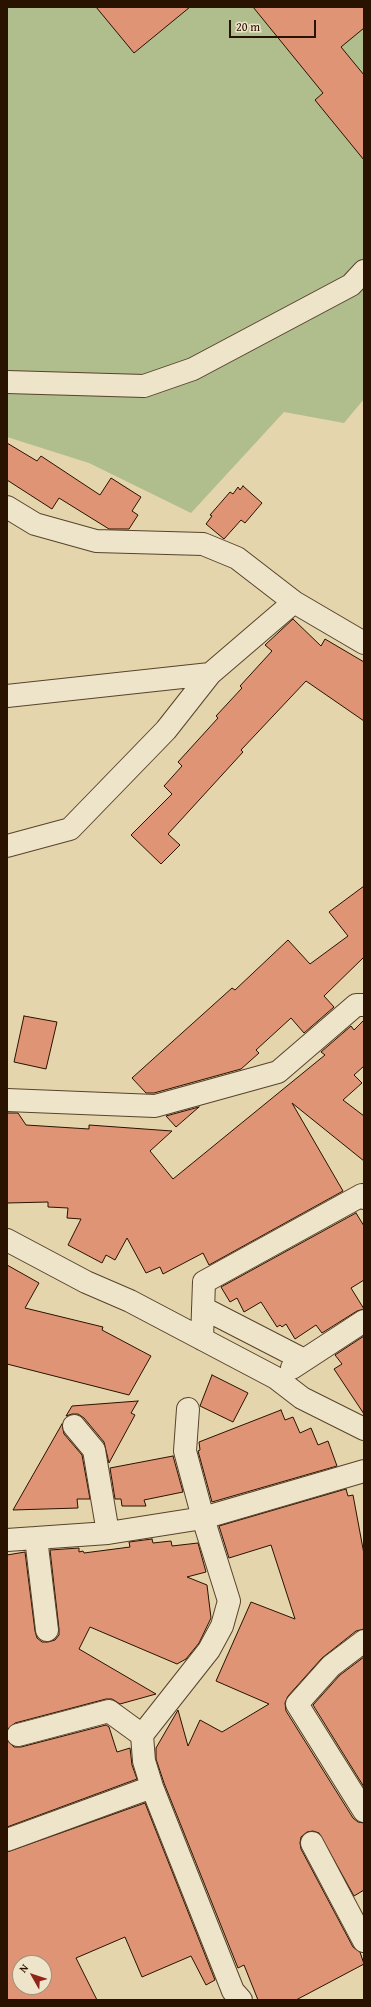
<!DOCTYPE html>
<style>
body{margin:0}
#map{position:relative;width:371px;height:2007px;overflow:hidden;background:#e4d5ad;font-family:"Gentium Book Plus",serif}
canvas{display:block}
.frame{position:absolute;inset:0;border:8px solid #291200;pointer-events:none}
.north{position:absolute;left:12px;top:1955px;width:40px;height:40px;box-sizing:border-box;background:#ede4ca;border:1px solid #9f9079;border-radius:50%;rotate:309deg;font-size:11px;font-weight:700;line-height:16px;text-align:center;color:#291200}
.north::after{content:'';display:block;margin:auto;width:14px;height:18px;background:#8f2418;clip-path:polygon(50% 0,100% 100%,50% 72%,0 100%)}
.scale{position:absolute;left:229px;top:20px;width:87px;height:18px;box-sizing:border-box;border:2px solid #291200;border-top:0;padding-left:5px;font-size:12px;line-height:14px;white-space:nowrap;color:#291200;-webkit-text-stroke:3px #ede4ca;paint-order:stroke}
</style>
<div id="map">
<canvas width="371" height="2007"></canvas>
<div class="frame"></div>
<div class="north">N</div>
<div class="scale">20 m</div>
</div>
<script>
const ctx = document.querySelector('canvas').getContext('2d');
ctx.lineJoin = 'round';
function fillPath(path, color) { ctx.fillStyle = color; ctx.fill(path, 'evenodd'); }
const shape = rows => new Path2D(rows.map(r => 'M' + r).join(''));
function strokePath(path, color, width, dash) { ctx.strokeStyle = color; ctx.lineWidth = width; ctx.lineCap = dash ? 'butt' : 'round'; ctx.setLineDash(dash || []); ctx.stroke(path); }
const green = shape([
 [7,7,364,7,364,399,344,423,284,412,191,513,89,463,7,437]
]);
const building = shape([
 [96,7,190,7,134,53,96,7],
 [253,7,364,7,364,28,341,47,364,75,364,160,315,100,323,93,253,7],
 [7,443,37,461,41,456,100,495,111,478,141,497,132,511,138,515,129,529,109,529,59,498,52,509,7,480,7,443],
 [243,486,262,503,245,523,241,520,224,539,206,524,212,516,210,515,230,492,233,494,238,487,240,490,243,486],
 [293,619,321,646,325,639,364,662,364,721,306,681,241,750,243,752,168,834,180,845,161,864,131,835,172,794,164,786,182,766,178,762,218,718,216,716,242,688,240,686,272,651,265,645,293,619],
 [364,886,364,957,324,996,334,1007,304,1033,291,1018,256,1050,259,1053,241,1069,154,1093,146,1093,132,1078,232,988,235,990,288,940,310,964,348,936,329,912,364,886],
 [24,1016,57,1022,46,1069,14,1062,24,1016],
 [364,1020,364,1066,354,1075,362,1083,343,1100,364,1116,364,1161,292,1103,343,1191,209,1265,203,1253,163,1274,160,1267,146,1273,127,1238,115,1260,106,1255,102,1263,68,1245,81,1219,67,1218,68,1208,48,1207,48,1202,7,1203,7,1113,18,1113,26,1125,89,1129,89,1125,172,1131,150,1151,173,1179,325,1055,321,1052,351,1026,354,1030,364,1020],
 [199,1107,176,1127,166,1116,199,1107],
 [356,1213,364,1226,364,1280,351,1288,364,1309,357,1311,322,1333,316,1325,295,1339,286,1324,282,1327,280,1325,277,1327,261,1302,244,1312,237,1298,230,1302,221,1287,356,1213],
 [7,1265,39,1283,25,1308,103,1327,102,1330,151,1356,129,1395,7,1364,7,1265],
 [364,1336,364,1414,334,1369,342,1364,335,1355,364,1336],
 [212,1375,248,1393,233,1422,200,1406,212,1375],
 [138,1401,131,1413,135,1415,109,1463,104,1442,84,1418,78,1414,72,1414,66,1416,72,1406,138,1401],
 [281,1410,285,1420,293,1417,300,1433,311,1428,318,1445,328,1441,337,1466,212,1502,198,1451,200,1450,199,1442,281,1410],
 [62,1424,64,1434,82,1455,90,1499,77,1499,78,1508,13,1510,62,1424],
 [173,1456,183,1492,144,1500,146,1506,122,1506,121,1499,115,1499,110,1468,173,1456],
 [346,1489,348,1496,353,1495,364,1554,364,1629,356,1631,322,1658,288,1696,285,1703,286,1711,353,1818,358,1822,364,1823,364,1890,354,1896,319,1833,313,1831,307,1832,301,1837,300,1843,301,1849,353,1947,360,1952,364,1964,296,2000,258,2000,244,1965,238,1968,164,1783,156,1759,156,1748,178,1710,188,1746,200,1720,222,1732,269,1704,216,1681,251,1602,295,1619,271,1545,229,1558,219,1526,346,1489],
 [152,1539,153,1543,171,1541,172,1546,198,1543,206,1572,187,1577,207,1585,211,1618,199,1643,186,1659,177,1664,90,1627,79,1649,156,1694,120,1704,112,1699,106,1699,15,1723,7,1730,7,1555,25,1552,35,1631,37,1638,42,1642,48,1642,55,1640,59,1635,59,1629,50,1550,79,1548,79,1552,83,1551,84,1553,130,1547,129,1542,152,1539],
 [364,1657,364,1787,313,1705,340,1675,364,1657],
 [106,1725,109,1727,117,1752,130,1748,132,1765,137,1779,7,1827,7,1740,14,1747,21,1747,106,1725],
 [145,1803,215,1980,206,1985,191,1956,142,1977,125,1937,76,1958,97,2000,7,2000,7,1852,145,1803],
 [20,1963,44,1963,44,1987,20,1987,20,1963]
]);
const minor = shape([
 [7,382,144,386,193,369,351,285,364,271],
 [7,507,35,524,96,541,203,544,237,558,294,602,364,643],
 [7,696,210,674],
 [7,846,70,829,166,730,210,674,294,602],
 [7,1100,155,1106,278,1072,356,1005,364,1005],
 [7,1240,86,1282,130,1301,276,1378,302,1398,364,1429],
 [203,1308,304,1360],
 [202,1339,204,1282,362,1195,364,1198],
 [292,1368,364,1321],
 [188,1409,185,1451,203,1518,229,1601,222,1626,209,1650,142,1735,144,1761,152,1787,233,1991,241,2000],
 [74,1426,94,1450,108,1533],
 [36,1538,47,1630],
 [7,1540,108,1533,203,1518,364,1471],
 [364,1641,331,1666,297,1704,364,1811],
 [18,1735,109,1711,142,1735],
 [7,1840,152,1787],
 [312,1843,364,1941]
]);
fillPath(green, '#b0be8d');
fillPath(building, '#df9475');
strokePath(building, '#291200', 1);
strokePath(minor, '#58432b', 24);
strokePath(minor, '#ede4ca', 22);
</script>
